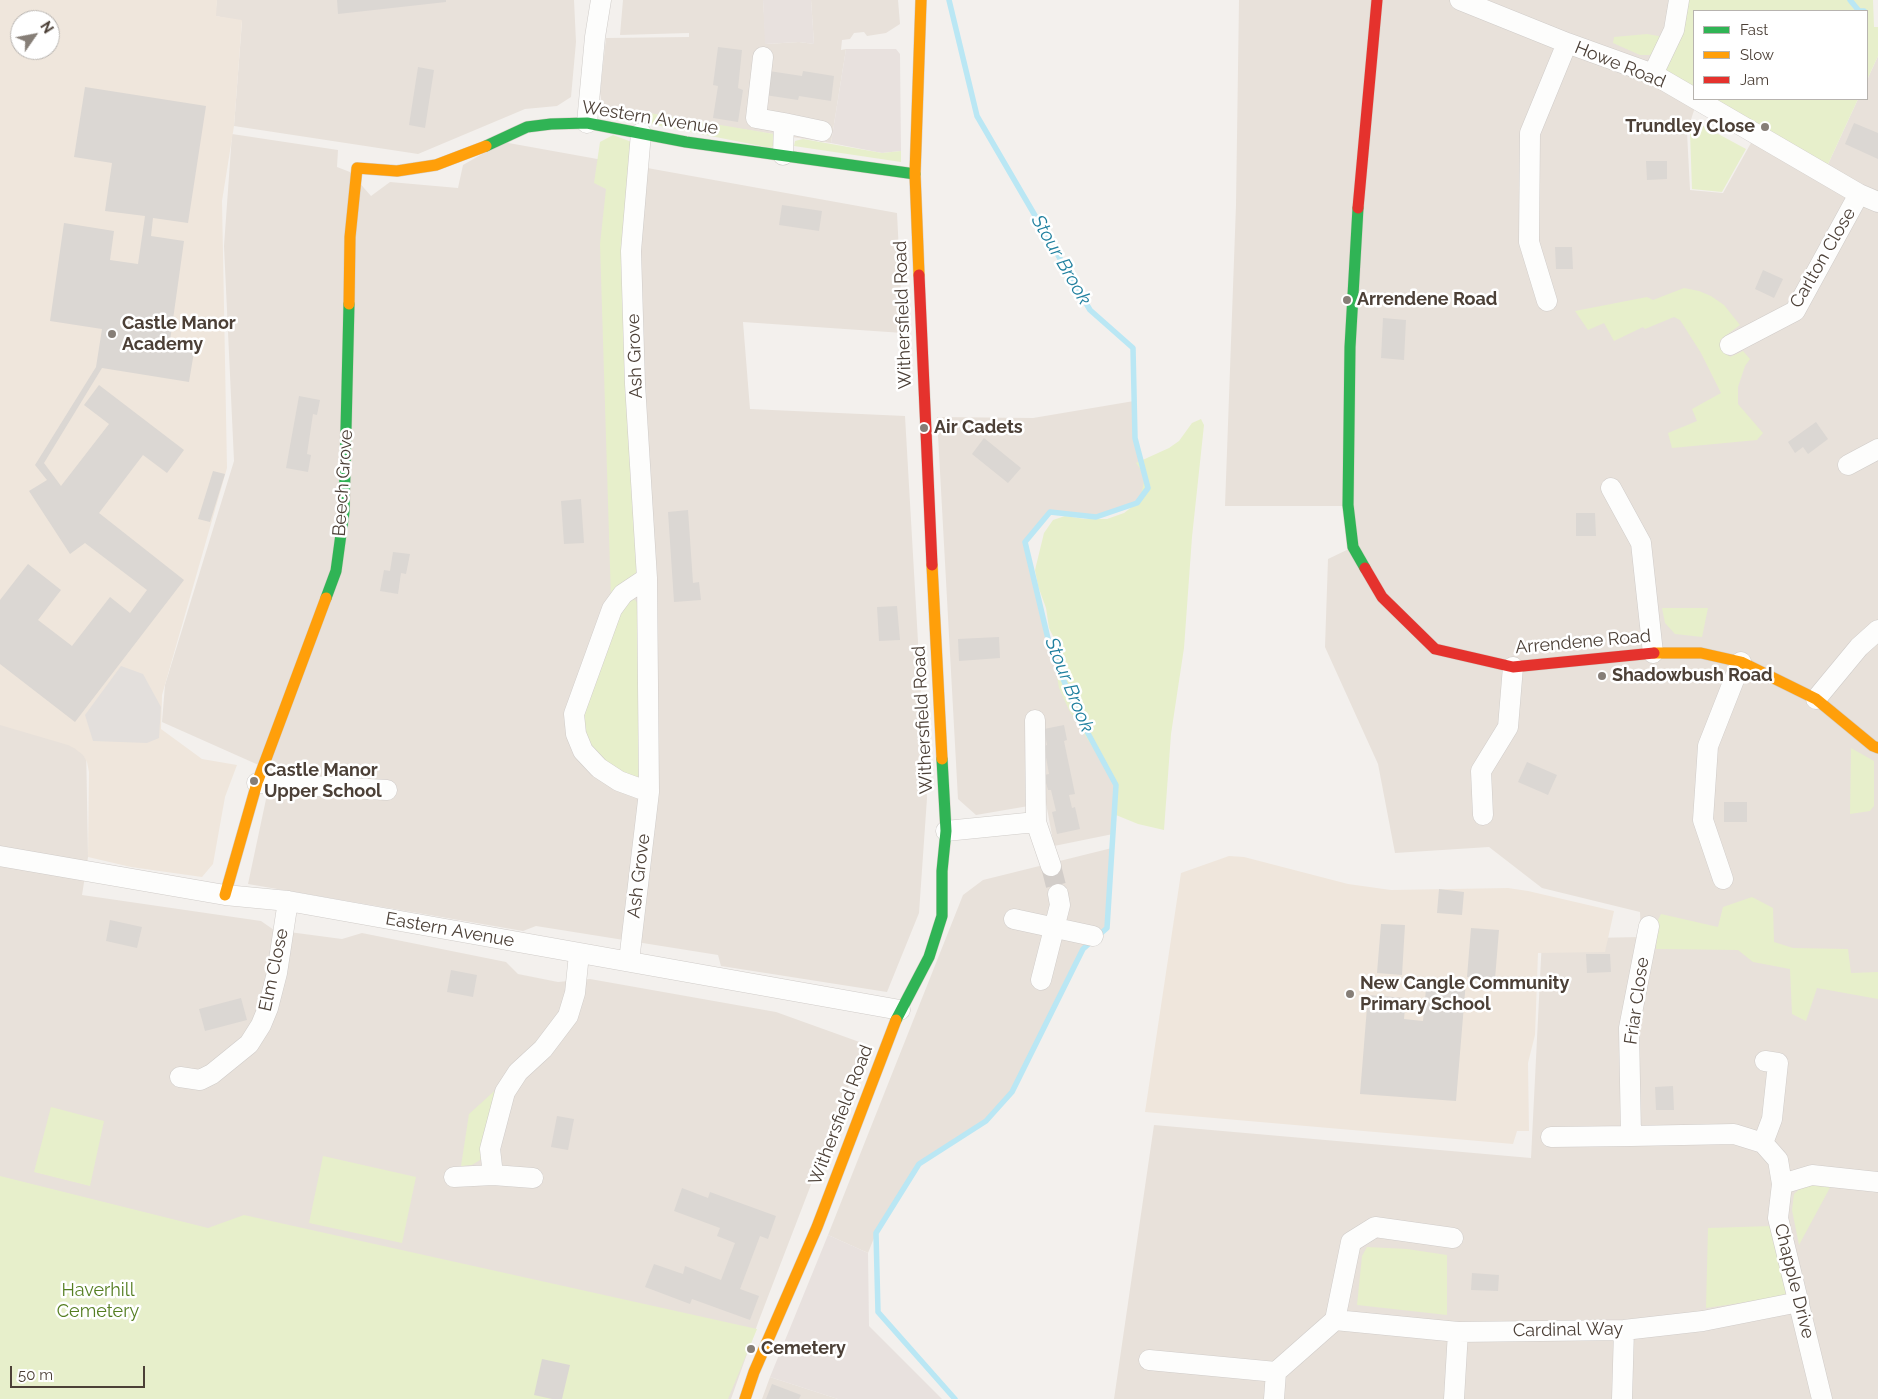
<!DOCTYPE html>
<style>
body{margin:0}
#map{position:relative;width:1878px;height:1399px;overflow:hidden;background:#f3f0ed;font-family:Raleway,sans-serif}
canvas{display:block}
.legend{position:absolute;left:1693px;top:10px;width:175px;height:90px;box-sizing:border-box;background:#fff;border:1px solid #b7b3af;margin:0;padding:6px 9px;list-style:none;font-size:15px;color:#4c4037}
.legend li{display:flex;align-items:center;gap:10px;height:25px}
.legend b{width:25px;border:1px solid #b7b3af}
.north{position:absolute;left:10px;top:10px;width:50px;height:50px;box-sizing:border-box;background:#fff;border:1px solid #b7b3af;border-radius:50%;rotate:57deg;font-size:14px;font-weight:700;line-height:20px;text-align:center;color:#4c4037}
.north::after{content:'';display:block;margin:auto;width:18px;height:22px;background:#867e77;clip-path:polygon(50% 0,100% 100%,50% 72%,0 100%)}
.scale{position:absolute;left:10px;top:1366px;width:135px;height:22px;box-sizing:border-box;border:2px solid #4c4037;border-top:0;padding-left:6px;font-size:15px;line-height:18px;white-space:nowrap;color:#4c4037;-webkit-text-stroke:4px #fff;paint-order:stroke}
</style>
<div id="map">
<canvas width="1878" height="1399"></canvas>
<ul class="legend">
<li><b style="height:6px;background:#30b455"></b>Fast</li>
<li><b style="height:6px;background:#ff9f0a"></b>Slow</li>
<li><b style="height:6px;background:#e5322d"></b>Jam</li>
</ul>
<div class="north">N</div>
<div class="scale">50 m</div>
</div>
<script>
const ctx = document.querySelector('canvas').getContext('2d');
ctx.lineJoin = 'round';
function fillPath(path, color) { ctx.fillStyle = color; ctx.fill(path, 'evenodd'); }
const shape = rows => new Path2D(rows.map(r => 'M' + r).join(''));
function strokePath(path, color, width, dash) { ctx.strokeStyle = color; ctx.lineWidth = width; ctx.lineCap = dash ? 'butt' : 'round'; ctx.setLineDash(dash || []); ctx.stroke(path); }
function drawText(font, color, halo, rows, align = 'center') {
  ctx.font = font + ' Raleway,sans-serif'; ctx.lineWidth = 5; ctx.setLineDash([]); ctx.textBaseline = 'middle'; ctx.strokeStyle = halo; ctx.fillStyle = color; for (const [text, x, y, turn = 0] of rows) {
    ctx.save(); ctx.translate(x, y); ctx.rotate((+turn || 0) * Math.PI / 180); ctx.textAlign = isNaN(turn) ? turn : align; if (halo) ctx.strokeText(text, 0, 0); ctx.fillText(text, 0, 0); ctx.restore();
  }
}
const residential = shape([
 [217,0,574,0,576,42,571,97,557,106,525,109,418,154,234,126,242,21,215,16],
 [623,0,763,0,766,44,799,42,814,44,811,0,898,0,900,24,886,33,867,36,864,32,854,33,850,39,842,40,841,50,846,49,831,143,683,120,644,112,640,122,613,114,606,110,602,104,600,93,606,38,689,37,689,33,620,35],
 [1239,0,1679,0,1674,30,1697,101,1687,132,1690,190,1723,193,1756,134,1824,173,1858,99,1867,99,1867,80,1878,56,1878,1399,1114,1399,1154,1125,1531,1158,1542,939,1641,937,1640,912,1542,888,1489,847,1395,853,1378,764,1325,647,1328,559,1353,547,1348,506,1225,506,1236,205],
 [232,134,338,150,337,167,350,172,371,196,390,182,458,188,463,165,503,142,897,213,903,333,743,322,750,409,905,416,927,798,919,913,887,992,721,966,718,955,536,926,523,931,248,884,272,771,162,722,165,685,234,461,224,246],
 [1134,401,1135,438,1148,488,1137,503,1096,517,1050,512,1025,543,1050,647,1077,713,1116,785,1113,834,1054,846,1046,803,976,815,958,799,937,417,1033,418],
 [0,714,86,742,88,857,82,895,261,921,274,930,342,939,362,933,506,962,518,974,558,982,590,979,776,1012,865,1044,759,1320,731,1399,0,1399],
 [1112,848,1107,928,1083,949,1012,1092,986,1121,919,1164,876,1233,868,1253,828,1235,963,895,983,880],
 [770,1377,838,1399,762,1399]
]);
const industrial = shape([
 [763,0,811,0,814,44,799,42,765,44],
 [846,49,896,49,900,54,901,151,882,153,831,143],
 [828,1235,868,1253,869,1326,942,1399,838,1399,770,1377]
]);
const education = shape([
 [0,0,217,0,216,16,242,20,234,126,222,201,227,468,162,695,161,729,202,759,237,765,225,797,213,864,202,877,131,867,88,857,89,772,87,762,83,755,74,748,68,745,0,725],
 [20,20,50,20,50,50,20,50],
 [1229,856,1244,857,1348,884,1391,890,1508,888,1528,891,1614,911,1605,952,1538,953,1535,1035,1528,1063,1529,1131,1517,1131,1513,1144,1145,1112,1181,873]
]);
const green = shape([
 [1679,0,1873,0,1874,27,1878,27,1878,56,1867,80,1867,11,1694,11,1694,99,1858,99,1824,173,1697,101,1653,74,1674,30],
 [1647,34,1664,37,1659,51,1650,55,1640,55,1613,43,1614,37],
 [643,112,774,134,778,140,771,148,640,122],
 [1696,122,1746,149,1722,192,1692,189,1690,132],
 [613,135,637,144,639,572,611,599,600,244,606,189,594,183,600,142],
 [803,139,882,153,901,151,901,162,794,146,795,141],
 [1684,288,1699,291,1711,296,1724,305,1740,325,1720,340,1730,357,1743,351,1750,359,1745,366,1738,387,1738,404,1763,433,1757,440,1672,448,1668,433,1697,421,1692,409,1721,393,1701,353,1680,320,1674,317,1645,329,1643,327,1614,341,1604,323,1588,330,1575,311,1647,297,1653,300],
 [1201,419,1204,425,1192,537,1184,648,1171,734,1164,830,1138,824,1116,815,1116,794,1112,778,1069,710,1059,688,1056,671,1056,642,1049,628,1046,608,1038,586,1035,570,1044,533,1053,520,1065,516,1085,519,1107,519,1124,513,1137,503,1142,491,1145,476,1136,463,1169,448,1179,441,1192,423],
 [631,597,636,601,640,608,640,772,638,777,633,779,590,751,579,715,617,614],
 [1662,608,1708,608,1702,637,1675,634,1665,623],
 [1851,748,1874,761,1874,806,1870,811,1850,814],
 [1752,897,1773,908,1774,942,1793,948,1848,949,1851,973,1878,972,1878,999,1817,988,1806,1021,1792,1014,1790,969,1753,962,1738,950,1656,949,1658,920,1661,914,1718,927,1723,907],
 [502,1084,486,1153,480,1160,472,1165,461,1166,469,1114],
 [51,1107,104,1121,90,1186,34,1172],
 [323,1156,416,1177,402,1243,309,1223],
 [0,1176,208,1228,244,1215,757,1329,728,1399,0,1399],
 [1833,1182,1799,1245,1792,1210,1794,1194,1806,1183],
 [1773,1226,1788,1296,1706,1308,1708,1228],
 [1367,1247,1407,1249,1447,1255,1447,1315,1357,1305,1362,1256]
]);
const parking = shape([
 [121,666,143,674,161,707,159,738,147,743,93,741,85,715]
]);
const stream = shape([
 [949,0,977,116,1090,310,1133,348,1135,438,1148,488,1137,503,1096,517,1050,512,1025,542,1050,647,1077,713,1116,785,1107,928,1083,949,1012,1092,986,1121,919,1164,876,1233,878,1312,955,1399],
 [1850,0,1859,11,1864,11]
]);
const building = shape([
 [337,0,446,0,446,2,338,14],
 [718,47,742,50,738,88,743,90,738,122,713,118,718,86,713,85],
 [418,67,434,70,425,128,409,125],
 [769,71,802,76,803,71,834,76,831,101,799,96,798,100,765,95],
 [85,87,206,106,188,223,153,218,151,236,184,241,169,348,194,352,189,382,102,368,44,463,61,486,109,424,84,405,99,385,184,450,167,473,143,455,99,513,184,580,75,722,0,664,0,600,28,564,61,590,38,620,72,646,110,597,130,613,147,590,85,543,70,554,29,491,47,480,35,465,96,367,102,329,50,321,64,223,114,231,110,260,138,264,145,216,105,211,112,163,74,157],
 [1854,123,1878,133,1878,159,1845,144],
 [1646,161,1667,161,1667,179,1647,180],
 [782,205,822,211,819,231,779,225],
 [1555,247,1572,247,1573,269,1556,269],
 [1763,270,1783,279,1774,298,1755,289],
 [1383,318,1406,320,1404,360,1381,358],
 [299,396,320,400,317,415,313,414,307,454,311,455,308,472,286,468],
 [1816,422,1828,439,1808,454,1803,447,1795,453,1788,442],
 [984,438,1021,468,1008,483,972,454],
 [213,471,225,474,210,522,198,519],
 [581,499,584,543,564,544,561,501],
 [688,510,693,583,699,582,701,600,674,602,668,512],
 [1576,513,1595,513,1596,536,1576,536],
 [393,552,410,554,406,574,401,573,398,594,380,591,384,570,390,571],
 [897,606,900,640,879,641,877,607],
 [999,637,1000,658,959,661,958,639],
 [1064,725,1067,740,1064,741,1075,794,1069,795,1072,808,1075,807,1080,829,1057,834,1052,812,1056,811,1051,790,1048,790,1044,775,1049,774,1044,746,1047,745,1044,729],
 [1527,762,1557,775,1548,795,1518,782],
 [1724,802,1747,802,1747,822,1724,822],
 [1439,889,1464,892,1462,915,1437,913],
 [110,920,142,927,137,948,106,941],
 [1381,924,1405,925,1402,975,1377,973],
 [1471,928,1499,930,1495,979,1467,977],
 [1586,954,1610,954,1611,972,1587,973],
 [451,970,477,975,473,997,447,992],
 [1427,978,1466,981,1456,1101,1360,1094,1368,995,1406,998,1404,1019,1423,1021],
 [241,998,247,1020,205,1031,199,1009],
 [1673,1086,1674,1110,1656,1110,1655,1087],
 [557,1116,574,1119,568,1150,551,1147],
 [682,1188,708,1198,710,1192,776,1216,768,1239,760,1236,740,1289,759,1296,750,1320,692,1299,690,1304,645,1287,654,1264,683,1274,685,1266,721,1280,735,1243,717,1236,720,1228,674,1211],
 [1472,1273,1499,1275,1498,1291,1471,1290],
 [542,1359,570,1365,562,1399,552,1399,534,1395],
 [772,1384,801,1395,799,1399,766,1399]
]);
const streetTunnel = shape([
 [1051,866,1058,894]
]);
const street = shape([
 [1460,0,1567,43,1653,74,1859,194,1878,202],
 [763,57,756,118,784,123,783,155],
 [1653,74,1674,30,1679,0],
 [587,123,595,37,601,0],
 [784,123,822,131],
 [1547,301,1529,242,1530,133,1567,43],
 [1730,345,1795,311,1859,194],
 [1848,465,1878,449],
 [1611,488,1641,543,1653,653],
 [647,578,623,594,612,609,574,714,576,734,583,751,599,768,619,781,649,792],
 [1816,699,1859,647,1878,630],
 [257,783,387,790],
 [1483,815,1481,771,1508,727,1513,667],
 [1036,822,1051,866],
 [946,831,1036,822,1035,720],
 [0,856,225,895,288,901,900,1010],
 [1723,879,1703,820,1708,746,1741,662],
 [1014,919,1093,936],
 [1649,926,1629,1028,1631,1136,1734,1134,1763,1143],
 [629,961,649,792,647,578,635,384,631,251,641,133],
 [1041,980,1060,905,1058,894],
 [1765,1061,1778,1063,1772,1119,1763,1143,1778,1160,1782,1184,1778,1218,1822,1399],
 [180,1077,200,1080,212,1074,249,1044,261,1025,268,1008,277,973,288,901],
 [1551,1137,1631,1136],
 [493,1175,490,1149,505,1092,518,1072,543,1049,568,1016,575,993,579,954],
 [454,1177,493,1175,533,1178],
 [1782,1184,1812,1175,1878,1182],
 [1335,1320,1458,1332,1624,1330,1703,1321,1799,1302],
 [1149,1360,1276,1372,1335,1320,1351,1242,1375,1227,1453,1238],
 [1274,1399,1276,1372],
 [1454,1399,1458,1332],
 [1622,1399,1624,1330]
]);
const fast = shape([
 [486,146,527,127,551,124,587,123,686,142,915,174],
 [1358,208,1350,347,1348,505,1353,547,1365,568],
 [326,598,336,571,344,512,349,304],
 [896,1020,929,957,942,916,942,871,946,831,942,759]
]);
const slow = shape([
 [919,275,915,174,921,0],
 [349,304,350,237,357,168,397,171,436,165,486,146],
 [932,565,942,759],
 [1654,653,1701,653,1741,662,1816,699,1873,746,1878,748],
 [225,895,257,783,326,598],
 [745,1399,754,1372,817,1227,896,1020]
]);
const jam = shape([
 [1358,208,1377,0],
 [919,275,932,565],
 [1365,568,1382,597,1435,649,1513,667,1654,653]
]);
const markers = [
 [1765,127,5,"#867e77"],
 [1347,300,5,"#867e77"],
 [112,334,5,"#867e77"],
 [924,428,5,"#867e77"],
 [1602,676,5,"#867e77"],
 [254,781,5,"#867e77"],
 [1350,994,5,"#867e77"],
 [751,1349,5,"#867e77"]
];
const streetNames = [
 ["Howe Road",1620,65,22],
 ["Western Avenue",650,118,9],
 ["Carlton Close",1823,258,-60],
 ["Withersfield Road",903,315,-92],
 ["Ash Grove",635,356,-92],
 ["Beech Grove",343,483,-86],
 ["Arrendene Road",1583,642,-5],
 ["Withersfield Road",923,720,-93],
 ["Ash Grove",639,876,-83],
 ["Eastern Avenue",450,930,10],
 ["Elm Close",274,970,-78],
 ["Friar Close",1637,1001,-82],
 ["Withersfield Road",841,1115,-69],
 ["Chapple Drive",1794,1281,76],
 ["Cardinal Way",1568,1330,-1]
];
const poiNames = [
 ["Trundley Close",1755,127,"right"],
 ["Arrendene Road",1357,300],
 ["Castle Manor",122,324],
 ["Academy",122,345],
 ["Air Cadets",934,428],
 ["Shadowbush Road",1612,676],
 ["Castle Manor",264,771],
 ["Upper School",264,792],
 ["New Cangle Community",1360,984],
 ["Primary School",1360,1005],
 ["Cemetery",761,1349]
];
const parkNames = [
 ["Haverhill",98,1291],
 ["Cemetery",98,1312]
];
const waterNames = [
 ["Stour Brook",1061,260,60],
 ["Stour Brook",1069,685,68]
];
fillPath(residential, '#e8e1da');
fillPath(industrial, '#e8e1de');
fillPath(education, '#efe6dc');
fillPath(green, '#e7efcb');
fillPath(parking, '#e3dfdc');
strokePath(stream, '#bae7f4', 5.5);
fillPath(building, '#dbd7d3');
strokePath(streetTunnel, '#d2cdc9', 20, [20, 10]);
strokePath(street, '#d0ccc9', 21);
strokePath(fast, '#d5cdc4', 12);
strokePath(slow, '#d5cdc4', 12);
strokePath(jam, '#d5cdc4', 12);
strokePath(street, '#fdfdfc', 20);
strokePath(fast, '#30b455', 11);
strokePath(slow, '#ff9f0a', 11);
strokePath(jam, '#e5322d', 11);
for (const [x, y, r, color] of markers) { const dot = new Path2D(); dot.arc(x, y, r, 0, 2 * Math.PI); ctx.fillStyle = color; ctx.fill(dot); strokePath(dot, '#fff', 2); }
drawText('18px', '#4c4037', '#fff', streetNames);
drawText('bold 18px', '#4c4037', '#fff', poiNames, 'left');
drawText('18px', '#557e22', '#fff', parkNames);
drawText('italic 19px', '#20809f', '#fff', waterNames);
</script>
